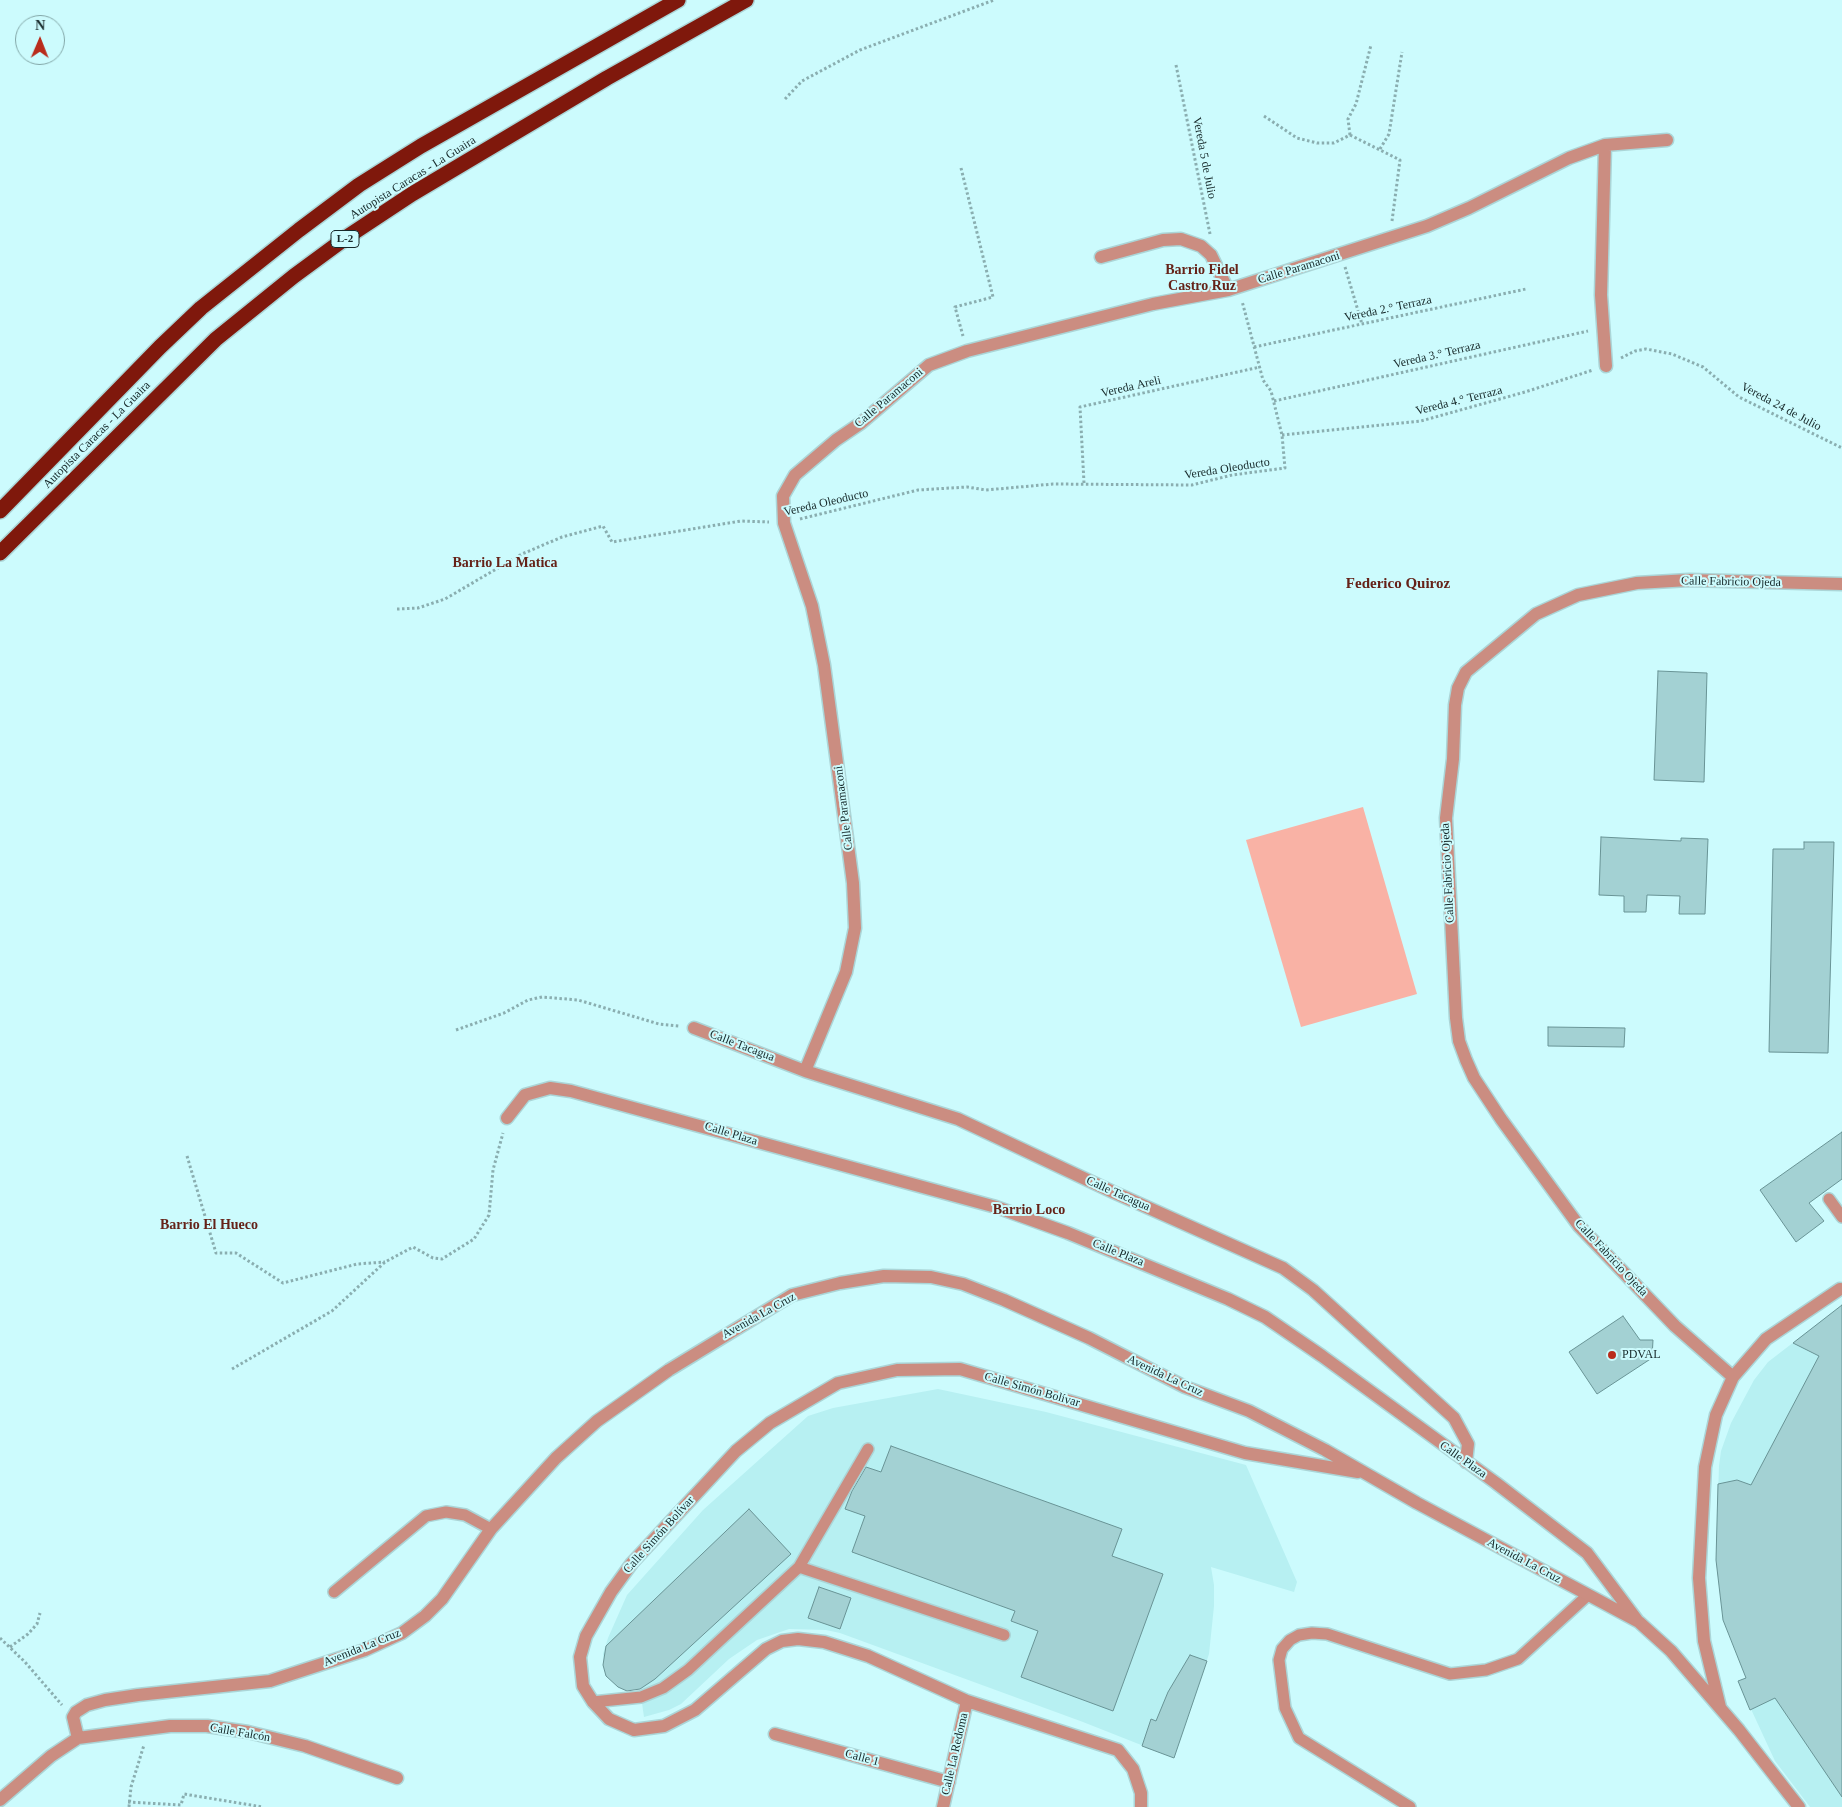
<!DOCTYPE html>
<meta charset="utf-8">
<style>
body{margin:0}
#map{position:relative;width:1842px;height:1807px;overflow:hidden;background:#ccfbfd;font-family:"Times New Roman",serif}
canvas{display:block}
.north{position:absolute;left:15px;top:15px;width:50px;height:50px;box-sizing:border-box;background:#ccfbfd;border:1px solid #83a7a8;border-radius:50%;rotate:1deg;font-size:14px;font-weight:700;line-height:20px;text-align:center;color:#162829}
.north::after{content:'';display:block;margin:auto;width:18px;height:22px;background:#b92c1c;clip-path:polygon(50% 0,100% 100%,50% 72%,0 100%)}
</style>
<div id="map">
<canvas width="1842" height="1807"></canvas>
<div class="north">N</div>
</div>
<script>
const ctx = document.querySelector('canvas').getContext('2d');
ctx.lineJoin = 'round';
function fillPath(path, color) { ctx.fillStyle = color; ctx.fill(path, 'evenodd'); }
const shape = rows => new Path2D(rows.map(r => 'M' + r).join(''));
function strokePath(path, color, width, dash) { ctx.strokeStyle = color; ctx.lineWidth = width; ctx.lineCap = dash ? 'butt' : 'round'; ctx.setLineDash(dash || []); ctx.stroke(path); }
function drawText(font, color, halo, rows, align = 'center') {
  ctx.font = font + ' "Times New Roman",serif'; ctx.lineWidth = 4; ctx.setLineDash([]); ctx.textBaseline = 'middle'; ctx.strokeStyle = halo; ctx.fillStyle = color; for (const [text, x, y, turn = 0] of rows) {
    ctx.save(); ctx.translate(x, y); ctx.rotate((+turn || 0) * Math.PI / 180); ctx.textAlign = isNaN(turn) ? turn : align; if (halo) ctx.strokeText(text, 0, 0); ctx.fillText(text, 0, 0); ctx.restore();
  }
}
const built = shape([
 [1842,1305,1842,1807,1810,1807,1775,1761,1738,1681,1746,1678,1716,1560,1719,1466,1721,1451,1731,1423,1754,1380,1768,1362],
 [938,1389,1046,1412,1246,1465,1297,1582,1294,1592,1211,1567,1214,1585,1214,1606,1209,1654,1174,1758,1083,1722,840,1633,826,1630,789,1629,757,1640,729,1659,681,1704,669,1710,644,1717,640,1689,627,1691,606,1676,603,1654,608,1638,627,1595,703,1510,808,1416,833,1408]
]);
const green = shape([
 [1363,807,1417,994,1301,1027,1246,840]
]);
const building = shape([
 [1658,671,1707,673,1704,782,1654,780,1658,671],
 [1601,837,1681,841,1681,838,1708,839,1705,914,1679,914,1680,896,1647,895,1646,912,1624,912,1624,896,1599,895,1601,837],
 [1804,842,1834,842,1828,1053,1769,1052,1773,849,1804,849,1804,842],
 [1548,1027,1625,1028,1624,1047,1548,1046,1548,1027],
 [1842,1132,1842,1179,1809,1203,1824,1221,1796,1242,1760,1190,1842,1132],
 [1842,1305,1842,1797,1775,1698,1750,1710,1738,1681,1746,1678,1723,1620,1716,1560,1718,1484,1737,1480,1751,1485,1819,1356,1793,1343,1842,1305],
 [1623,1316,1640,1340,1653,1340,1652,1358,1597,1394,1569,1352,1623,1316],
 [891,1446,1122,1529,1112,1556,1163,1574,1113,1711,1021,1677,1038,1631,1011,1621,1015,1611,852,1552,865,1516,845,1509,852,1491,866,1467,881,1472,891,1446],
 [749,1509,791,1554,655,1679,640,1689,627,1691,618,1687,606,1676,603,1665,606,1646,749,1509],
 [819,1587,851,1598,840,1629,808,1618,819,1587],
 [1190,1655,1207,1661,1174,1758,1142,1746,1151,1719,1156,1721,1168,1692,1190,1655]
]);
const path = shape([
 [1176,65,1210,234],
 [785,99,802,81,860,50,994,0],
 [1264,116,1297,138,1317,143,1334,143,1350,135],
 [1350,135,1400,160,1392,221],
 [1350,135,1348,119,1356,104,1371,45],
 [1380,149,1389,134,1402,52],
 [961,168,993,297,955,307,963,336],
 [1345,267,1362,324],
 [1254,347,1526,289],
 [1621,358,1635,351,1646,349,1672,354,1703,367,1739,397,1842,448],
 [1274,401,1588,331],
 [1282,435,1421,421,1525,392,1593,370],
 [1084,483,1080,407,1260,367],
 [800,519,918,490,967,487,986,490,1053,484,1192,485,1232,475,1285,468,1282,435,1271,391,1263,380,1242,301],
 [397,609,418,608,445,599,522,554,562,537,603,526,612,542,741,521,769,522],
 [456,1030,504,1013,528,1000,542,997,578,1000,659,1024,679,1026],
 [187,1156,216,1253,236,1253,283,1283,357,1264,385,1262],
 [232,1369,332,1311,385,1262,413,1247,433,1258,442,1259,474,1239,489,1215,493,1170,503,1133],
 [0,1638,25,1662,62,1705],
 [10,1647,28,1634,37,1624,40,1613],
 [128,1802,181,1805,184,1794,263,1807],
 [129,1807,131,1787,144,1745]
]);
const lane = shape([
 [1829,1199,1842,1217],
 [799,1567,1004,1635],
 [334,1592,426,1516,446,1512,465,1515,491,1529],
 [593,1702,641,1697,663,1688,688,1670,799,1567,868,1449],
 [1410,1807,1299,1738,1285,1708,1279,1660,1282,1649,1290,1640,1299,1635,1312,1633,1327,1634,1450,1674,1486,1670,1518,1659,1588,1595]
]);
const street = shape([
 [1605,145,1601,295,1606,366],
 [1101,257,1163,240,1181,239,1201,246,1211,255,1228,290],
 [694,1028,805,1071,958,1119,1113,1192,1283,1268,1313,1290,1454,1418,1468,1444,1466,1462],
 [805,1071,846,972,855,928,853,883,824,665,812,606,784,523,783,496,795,475,836,440,861,423,929,365,967,351,1153,304,1228,290,1427,226,1469,208,1569,158,1605,145,1667,140],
 [507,1118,525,1095,550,1088,571,1091,996,1207,1068,1233,1228,1299,1265,1317,1322,1356,1496,1483,1587,1553,1637,1620],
 [1733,1377,1675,1326,1579,1226,1501,1119,1474,1078,1466,1060,1459,1041,1456,1018,1446,818,1453,759,1455,705,1458,688,1466,672,1536,614,1578,595,1637,583,1689,580,1842,584],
 [1720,1707,1704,1641,1699,1578,1705,1467,1716,1415,1733,1377,1766,1339,1840,1289],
 [775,1734,949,1782],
 [78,1738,73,1717,76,1712,87,1705,105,1700,138,1695,270,1681,365,1650,402,1633,425,1616,442,1599,491,1529,556,1458,597,1421,669,1370,792,1295,840,1283,884,1276,931,1277,963,1284,1004,1300,1089,1338,1185,1387,1249,1411,1325,1450,1417,1503,1639,1622,1671,1651,1739,1730,1799,1807],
 [0,1800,51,1756,78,1738,170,1726,207,1726,248,1732,305,1746,397,1778],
 [943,1807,967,1701],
 [1141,1807,1141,1793,1133,1769,1118,1750,967,1701,868,1656,824,1642,798,1639,782,1641,766,1649,695,1710,664,1726,634,1730,609,1719,593,1702,583,1686,580,1657,586,1636,611,1592,632,1563,736,1451,770,1423,838,1383,897,1370,960,1369,1245,1453,1358,1472]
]);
const highway = shape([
 [0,511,160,347,201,308,299,230,359,185,421,146,678,0],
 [0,553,216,339,294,276,347,237,412,194,607,78,746,0]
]);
const markers = [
 [1612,1355,5,"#b92c1c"]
];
const shields = [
 [345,239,28]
];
const shieldNames = [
 ["L-2",345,239]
];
const streetNames = [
 ["Vereda 5 de Julio",1204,158,79],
 ["Autopista Caracas - La Guaira",413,178,-32],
 ["Calle Paramaconi",1299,268,-17],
 ["Vereda 2.° Terraza",1388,309,-12],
 ["Vereda 3.° Terraza",1437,355,-13],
 ["Vereda Areli",1131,387,-13],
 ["Calle Paramaconi",889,398,-40],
 ["Vereda 4.° Terraza",1459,401,-14],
 ["Vereda 24 de Julio",1781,407,28],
 ["Autopista Caracas - La Guaira",97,435,-45],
 ["Vereda Oleoducto",1227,469,-9],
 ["Vereda Oleoducto",826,503,-13],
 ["Calle Fabricio Ojeda",1731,582,1],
 ["Calle Paramaconi",844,808,-97],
 ["Calle Fabricio Ojeda",1448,873,-93],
 ["Calle Tacagua",742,1046,21],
 ["Calle Plaza",731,1134,17],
 ["Calle Tacagua",1118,1194,24],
 ["Calle Plaza",1118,1253,22],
 ["Calle Fabricio Ojeda",1611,1258,47],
 ["Avenida La Cruz",759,1316,-29],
 ["Avenida La Cruz",1165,1376,25],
 ["Calle Simón Bolívar",1032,1390,16],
 ["Calle Plaza",1463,1460,35],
 ["Calle Simón Bolívar",659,1535,-48],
 ["Avenida La Cruz",1524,1561,28],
 ["Avenida La Cruz",362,1648,-22],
 ["Calle Falcón",240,1733,10],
 ["Calle La Redoma",955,1754,-77],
 ["Calle 1",862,1758,15]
];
const poiNames = [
 ["PDVAL",1622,1355]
];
const neighbourhoodNames = [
 ["Barrio Fidel",1202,270],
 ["Castro Ruz",1202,286],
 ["Barrio La Matica",505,563],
 ["Barrio Loco",1029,1210],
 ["Barrio El Hueco",209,1225]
];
const quarterNames = [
 ["Federico Quiroz",1398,584]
];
fillPath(built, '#b7f0f2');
fillPath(green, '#f9b2a5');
fillPath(building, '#a3d1d3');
strokePath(building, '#699496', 1);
strokePath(lane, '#abd5d7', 14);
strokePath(street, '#abd5d7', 15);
strokePath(highway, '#abd5d7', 18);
strokePath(path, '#8aaeb0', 3, [2.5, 2.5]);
strokePath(lane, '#cb8d81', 11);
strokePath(street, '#cb8d81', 12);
strokePath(highway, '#7f180c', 15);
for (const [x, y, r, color] of markers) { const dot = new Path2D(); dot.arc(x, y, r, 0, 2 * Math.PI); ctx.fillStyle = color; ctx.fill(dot); strokePath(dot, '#ccfbfd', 2); }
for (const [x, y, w] of shields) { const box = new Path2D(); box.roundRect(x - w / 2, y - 8.5, w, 17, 4); ctx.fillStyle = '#ccfbfd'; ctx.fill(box); strokePath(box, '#162829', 1); }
drawText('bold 11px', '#162829', null, shieldNames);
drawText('12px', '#162829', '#ccfbfd', streetNames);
drawText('12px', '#162829', '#ccfbfd', poiNames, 'left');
drawText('bold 14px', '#652218', '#ccfbfd', neighbourhoodNames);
drawText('bold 15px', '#652218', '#ccfbfd', quarterNames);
</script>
